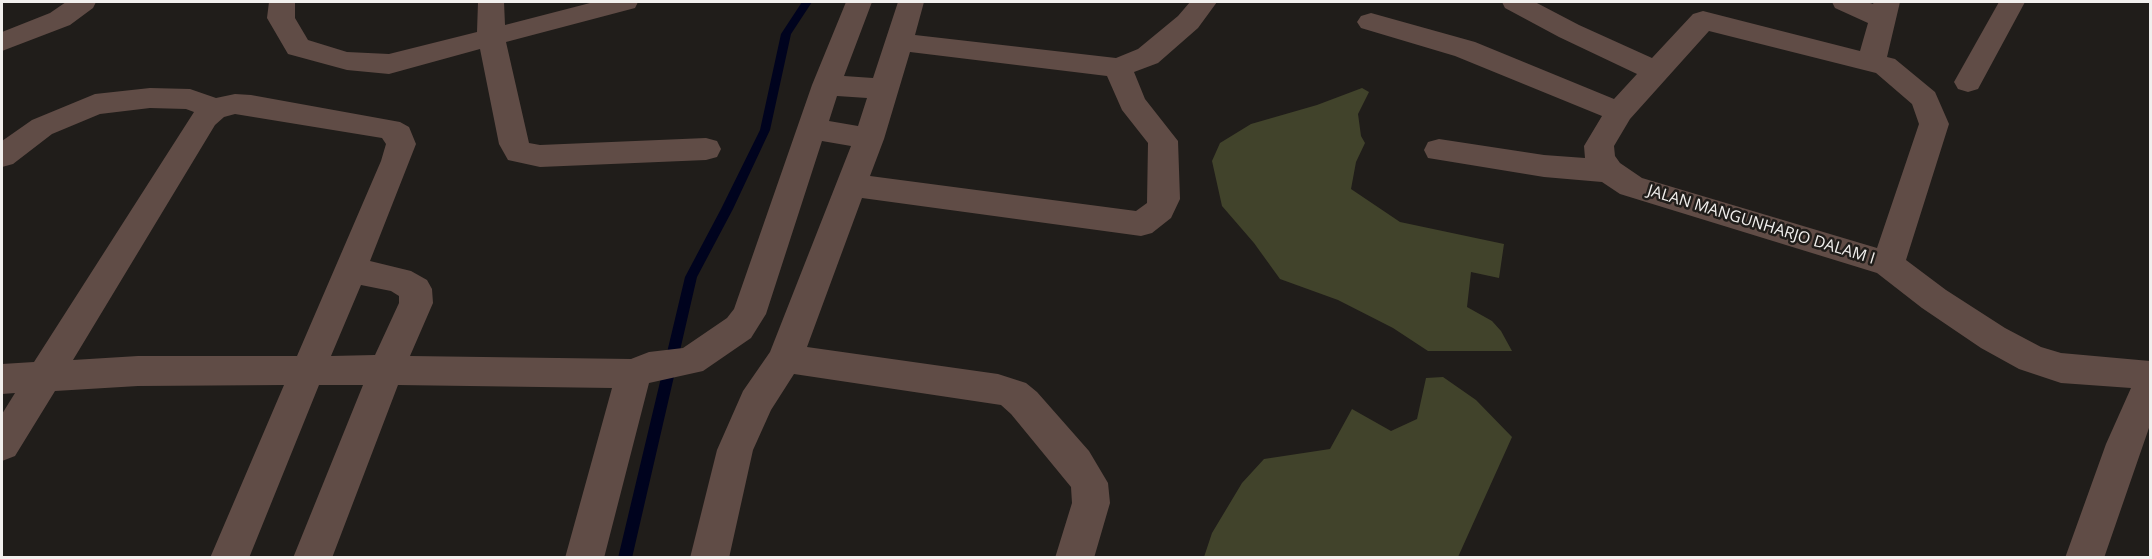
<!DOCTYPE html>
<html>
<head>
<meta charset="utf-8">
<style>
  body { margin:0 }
  #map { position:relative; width:2152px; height:559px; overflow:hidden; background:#201d1a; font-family:"Open Sans",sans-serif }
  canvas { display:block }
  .frame { position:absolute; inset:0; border:3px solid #f1efed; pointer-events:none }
</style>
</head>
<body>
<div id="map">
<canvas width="2152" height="559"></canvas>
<div class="frame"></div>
</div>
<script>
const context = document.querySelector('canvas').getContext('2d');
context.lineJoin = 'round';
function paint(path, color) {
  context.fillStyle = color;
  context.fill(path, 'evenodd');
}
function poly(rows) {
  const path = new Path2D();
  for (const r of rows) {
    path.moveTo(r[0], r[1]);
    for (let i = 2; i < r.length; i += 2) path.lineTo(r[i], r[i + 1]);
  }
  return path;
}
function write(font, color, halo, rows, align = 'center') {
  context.font = font + ' "Open Sans",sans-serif';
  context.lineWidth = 5;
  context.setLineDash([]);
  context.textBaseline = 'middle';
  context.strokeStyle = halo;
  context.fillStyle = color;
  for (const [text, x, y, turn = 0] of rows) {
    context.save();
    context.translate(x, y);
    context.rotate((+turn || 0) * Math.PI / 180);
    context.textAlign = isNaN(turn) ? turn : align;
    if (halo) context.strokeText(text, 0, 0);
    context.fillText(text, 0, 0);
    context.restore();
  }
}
const green = poly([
  [1362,88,1369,92,1358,114,1361,136,1365,143,1356,162,1351,189,1400,222,1504,244,1499,278,1471,272,1467,307,1492,321,1501,331,1512,351,1428,351,1393,328,1338,300,1280,279,1254,243,1222,206,1212,161,1220,143,1251,124,1317,105],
  [1443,377,1476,400,1512,437,1458,557,1204,557,1212,533,1242,483,1264,459,1330,449,1352,409,1391,431,1417,419,1426,378]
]);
const stream = poly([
  [802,2,812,2,791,34,770,130,733,209,697,277,632,558,618,558,685,277,721,209,760,130,781,34,802,2]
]);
const street = poly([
  [66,2,96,2,93,8,70,25,2,51,2,32,50,13,66,2],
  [269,2,295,2,295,18,308,40,347,52,389,54,477,32,478,2,504,2,505,25,594,2,638,2,635,8,506,42,529,143,540,145,706,138,717,141,721,149,717,157,706,160,540,167,508,160,499,144,480,49,389,74,347,70,288,54,267,18,269,2],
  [846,2,872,2,844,76,873,78,898,2,924,2,915,35,1116,58,1138,49,1178,16,1190,2,1217,2,1198,28,1158,63,1134,72,1145,99,1178,141,1180,199,1171,218,1152,233,1141,236,862,198,807,347,998,374,1026,383,1037,392,1089,451,1108,483,1110,503,1094,558,1055,558,1072,503,1071,487,1011,414,1001,405,794,374,771,410,753,450,729,558,690,558,717,450,743,391,770,352,851,146,822,141,766,314,751,338,703,371,649,383,604,558,565,558,612,388,398,385,332,558,293,558,363,385,319,385,249,558,210,558,284,385,138,386,55,391,15,456,2,461,2,414,15,393,2,394,2,364,34,362,194,112,186,109,150,108,100,114,52,134,13,164,2,167,2,141,32,120,95,94,150,88,190,89,216,98,235,94,251,95,400,122,409,127,416,144,370,261,411,271,427,280,432,289,433,303,410,356,631,359,649,352,683,348,727,318,734,309,812,85,846,2],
  [910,52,1107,76,1122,110,1148,143,1147,203,1136,211,870,176,884,139,910,52],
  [837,96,867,98,858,126,829,121,837,96],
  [235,114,382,138,386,144,381,161,297,356,138,356,73,360,215,125,224,117,235,114],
  [361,285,391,291,399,296,399,303,375,355,331,356,361,285],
  [1502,2,1535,2,1579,25,1652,58,1693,14,1703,11,1860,51,1868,23,1835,8,1832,2,1867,2,1873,4,1874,2,1900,2,1887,57,1895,59,1935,92,1949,124,1906,260,1946,290,2005,328,2041,347,2061,353,2150,361,2150,425,2104,558,2065,558,2106,444,2131,388,2061,383,2019,369,1981,348,1922,308,1877,273,1620,194,1602,182,1544,177,1428,158,1424,150,1428,142,1439,139,1544,155,1585,158,1584,146,1602,116,1455,56,1361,28,1357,22,1361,16,1371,13,1475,42,1614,99,1637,74,1559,37,1505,8,1502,2],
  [1709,31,1876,73,1912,104,1919,124,1877,248,1642,178,1620,163,1615,156,1614,146,1630,119,1709,31],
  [1999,2,2025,2,1978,89,1968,92,1958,89,1954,82,1999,2]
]);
const streetNames = [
  ["JALAN MANGUNHARJO DALAM I",1761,225,17]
];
paint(green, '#41432b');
paint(stream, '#00031e');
paint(street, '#604c46');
write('16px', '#f1efed', '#201d1a', streetNames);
</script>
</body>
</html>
